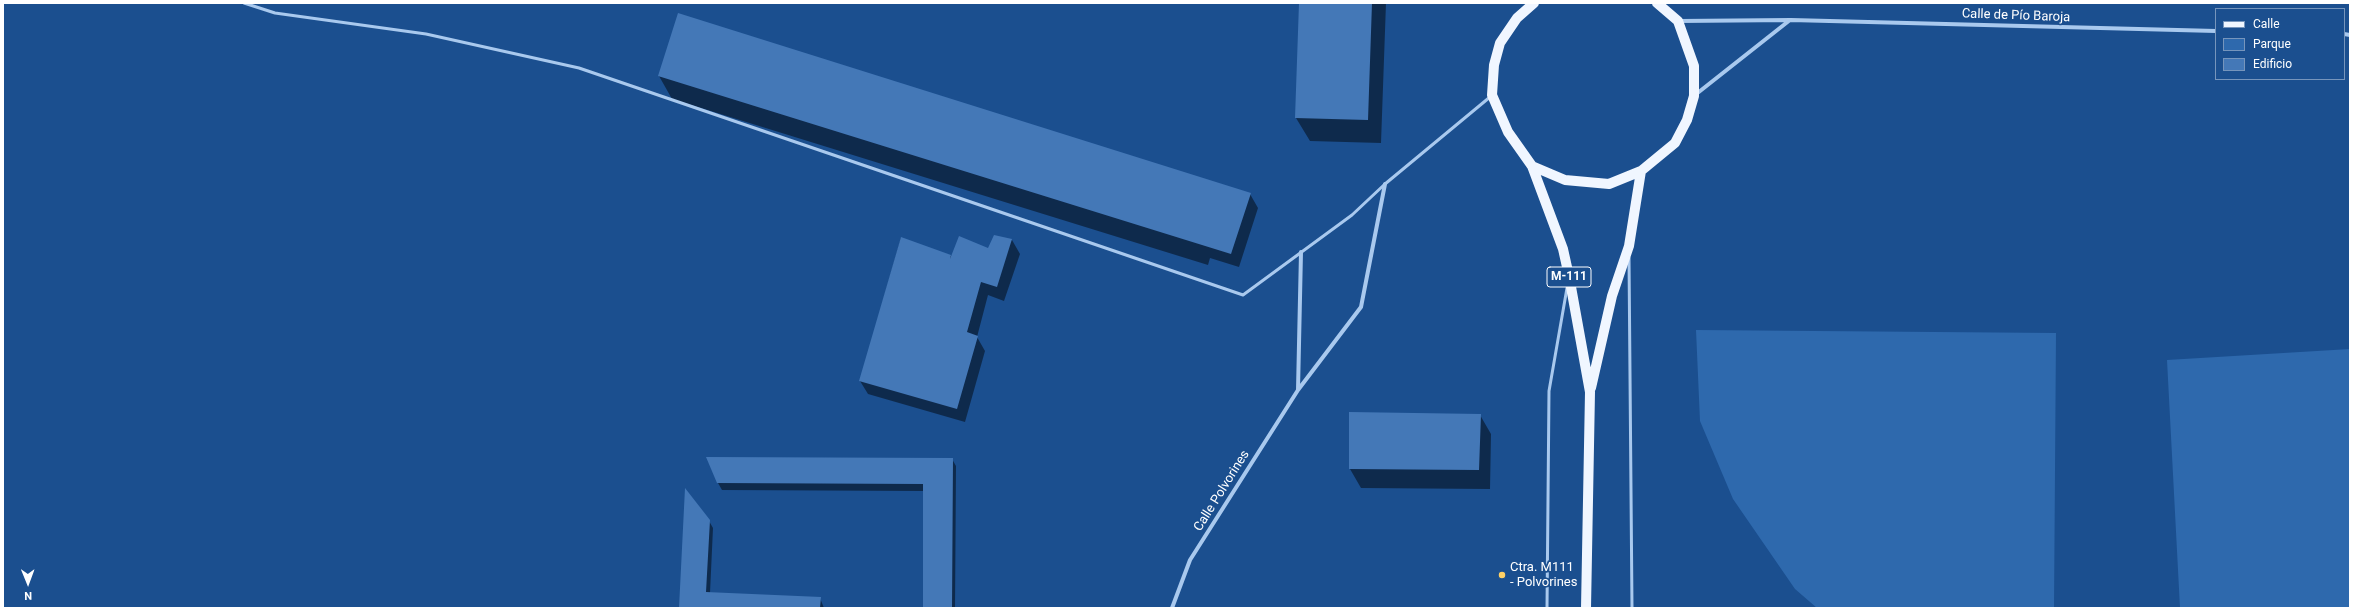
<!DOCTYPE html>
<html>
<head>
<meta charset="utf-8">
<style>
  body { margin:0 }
  #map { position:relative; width:2353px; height:611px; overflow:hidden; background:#1b4f8f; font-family:Roboto,sans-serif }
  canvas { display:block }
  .frame { position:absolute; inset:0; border:4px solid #fff; pointer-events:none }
  .legend { position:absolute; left:2215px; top:8px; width:130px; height:72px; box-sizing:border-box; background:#1b4f8f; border:1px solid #7695bc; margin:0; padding:5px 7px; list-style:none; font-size:12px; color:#fff }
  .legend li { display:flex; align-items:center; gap:8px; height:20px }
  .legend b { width:20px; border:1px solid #7695bc }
  .north { position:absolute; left:8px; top:563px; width:40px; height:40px; -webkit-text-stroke:3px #1b4f8f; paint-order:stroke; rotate:179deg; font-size:11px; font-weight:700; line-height:16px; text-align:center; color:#fff }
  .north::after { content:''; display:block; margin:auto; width:14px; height:18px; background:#fff; clip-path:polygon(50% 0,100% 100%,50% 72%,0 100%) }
</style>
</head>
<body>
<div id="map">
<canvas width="2353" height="611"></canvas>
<div class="frame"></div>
<ul class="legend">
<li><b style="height:5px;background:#f0f6ff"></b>Calle</li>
<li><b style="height:11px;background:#2e69ad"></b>Parque</li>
<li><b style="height:11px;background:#4478b7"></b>Edificio</li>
</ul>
<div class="north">N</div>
</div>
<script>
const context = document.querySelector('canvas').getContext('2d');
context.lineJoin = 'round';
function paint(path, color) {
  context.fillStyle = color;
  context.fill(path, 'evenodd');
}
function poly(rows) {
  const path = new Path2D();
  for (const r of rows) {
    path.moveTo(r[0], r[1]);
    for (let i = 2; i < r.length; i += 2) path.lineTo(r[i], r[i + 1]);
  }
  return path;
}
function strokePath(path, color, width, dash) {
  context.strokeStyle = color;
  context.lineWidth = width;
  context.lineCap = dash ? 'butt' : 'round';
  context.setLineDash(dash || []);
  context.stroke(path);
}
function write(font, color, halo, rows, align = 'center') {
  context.font = font + ' Roboto,sans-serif';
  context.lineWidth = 3.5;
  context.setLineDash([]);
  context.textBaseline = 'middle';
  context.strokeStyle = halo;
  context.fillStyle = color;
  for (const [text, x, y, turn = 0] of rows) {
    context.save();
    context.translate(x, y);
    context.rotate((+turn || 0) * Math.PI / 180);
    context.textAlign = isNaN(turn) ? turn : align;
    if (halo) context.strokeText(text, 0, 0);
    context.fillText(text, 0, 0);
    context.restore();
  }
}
const green = poly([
  [1696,330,2056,333,2054,608,1817,608,1795,589,1733,499,1700,421],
  [2350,349,2350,608,2180,608,2167,360]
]);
const shadow = poly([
  [1300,3,1386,3,1381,143,1310,141,1296,118],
  [659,76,1250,194,1258,208,1239,267,1210,258,1208,265,672,99],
  [901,238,952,256,988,250,1012,240,1020,254,1004,301,988,295,977,337,985,351,965,422,868,394,860,381],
  [1350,413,1480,415,1491,434,1490,489,1361,488,1350,469],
  [952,459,956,466,955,608,924,608,924,491,722,490,718,483],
  [709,521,713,528,710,593,820,598,824,608,680,608]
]);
const building = poly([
  [1299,3,1372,3,1368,120,1295,118],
  [678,13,1251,193,1231,254,658,76],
  [994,235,1012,239,997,287,981,282,967,332,978,336,957,409,859,381,901,237,951,255,950,259,959,236,988,248],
  [1349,412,1481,414,1479,470,1349,469],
  [706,457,953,458,952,608,923,608,923,484,717,483],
  [685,488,710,520,706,592,821,597,820,608,679,608]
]);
const lane = poly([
  [244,3,275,13,426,34,579,68,1243,295,1352,215,1385,184,1490,97],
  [1629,258,1632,608],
  [1547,608,1549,391,1567,288]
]);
const street = poly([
  [1679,21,1791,20,2216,31],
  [2344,34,2350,35],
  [1695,95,1790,20],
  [1298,390,1301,252],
  [1172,608,1190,560,1298,390,1361,307,1385,184]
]);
const primary = poly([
  [1534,3,1517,18,1500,43,1494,65,1492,95,1508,132,1532,166,1563,249,1569,276,1590,392,1586,608],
  [1532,166,1565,180,1609,184,1641,171,1675,143,1687,120,1694,96,1694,66,1678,21,1657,3],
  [1591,388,1612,296,1629,246,1641,171]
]);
const markers = [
  [1502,575,4,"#ffd166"]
];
const shields = [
  [1569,277,44]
];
const shieldNames = [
  ["M-111",1569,277]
];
const streetNames = [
  ["Calle de Pío Baroja",2016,16,2],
  ["Calle Polvorines",1222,491,-58]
];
const poiNames = [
  ["Ctra. M111",1510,568],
  ["- Polvorines",1510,583]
];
paint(green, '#2e69ad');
paint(shadow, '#0007');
paint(building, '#4478b7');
strokePath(lane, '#a9c9ee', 3);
strokePath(street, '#a9c9ee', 4);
strokePath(primary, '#f0f6ff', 10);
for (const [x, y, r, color] of markers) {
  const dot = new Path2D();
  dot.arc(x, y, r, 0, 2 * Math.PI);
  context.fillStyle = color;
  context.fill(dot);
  strokePath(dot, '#1b4f8f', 1.5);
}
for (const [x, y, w] of shields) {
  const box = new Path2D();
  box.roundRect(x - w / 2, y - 10, w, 20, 3);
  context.fillStyle = '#1b4f8f';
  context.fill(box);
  strokePath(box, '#fff', 1);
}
write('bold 12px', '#fff', null, shieldNames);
write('13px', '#fff', '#1b4f8f', streetNames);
write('13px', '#fff', '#1b4f8f', poiNames, 'left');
</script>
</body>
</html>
